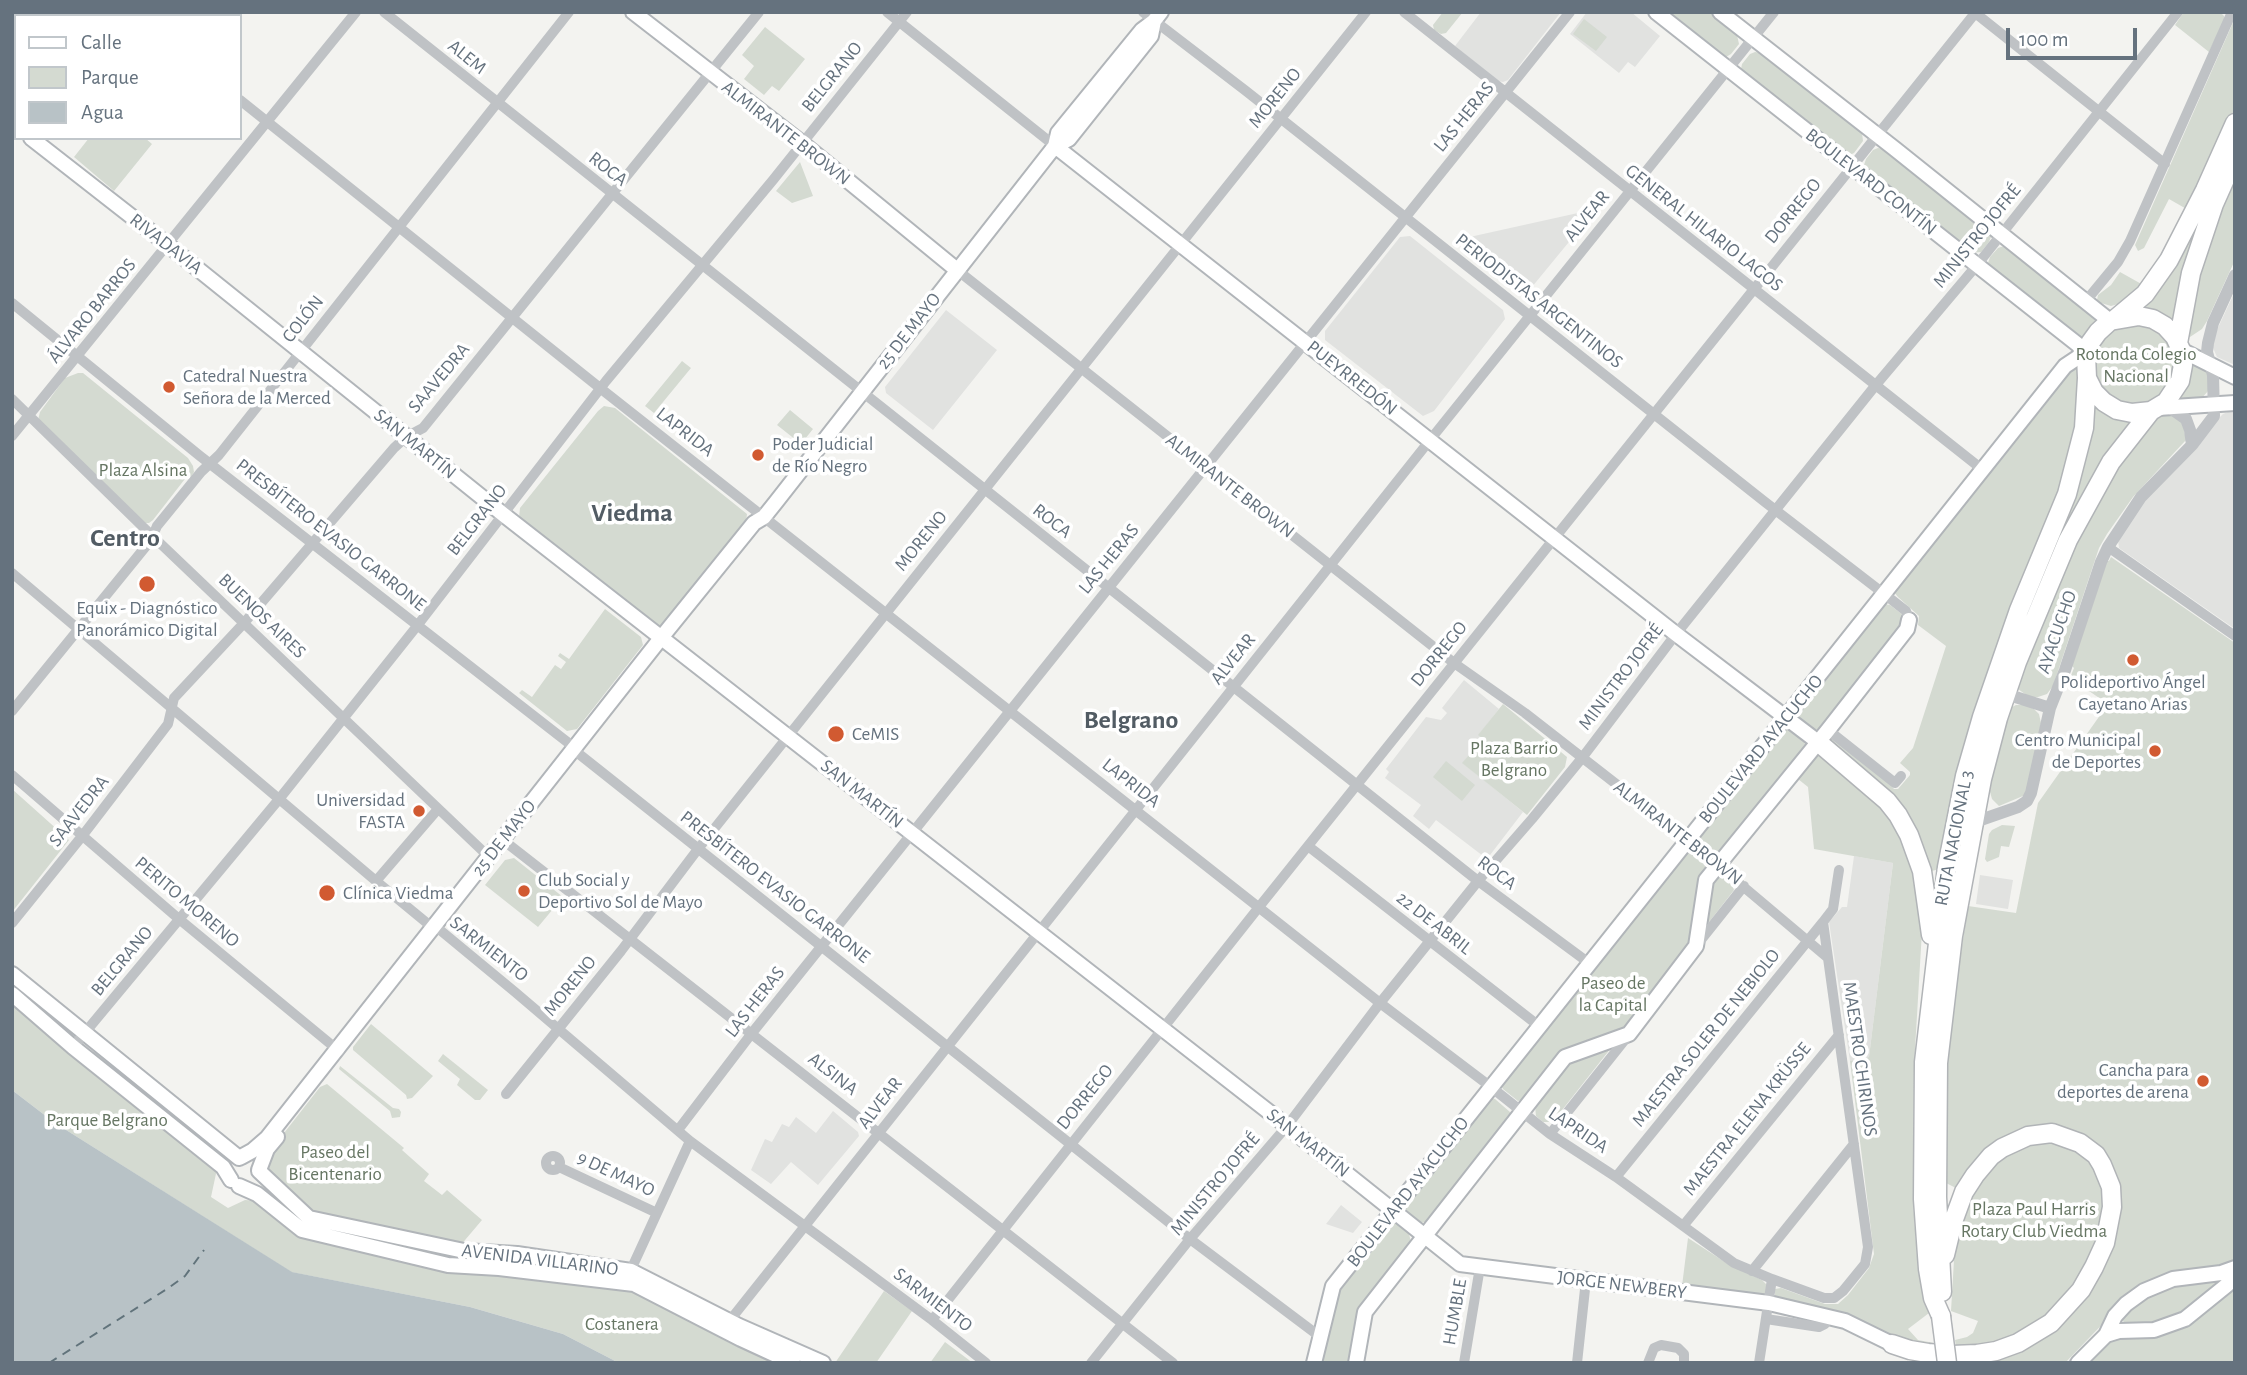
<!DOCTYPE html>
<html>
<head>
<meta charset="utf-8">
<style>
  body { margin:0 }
  #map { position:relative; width:2247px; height:1375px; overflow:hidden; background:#f3f3f0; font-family:"Alegreya Sans",sans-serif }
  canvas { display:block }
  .frame { position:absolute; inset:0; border:14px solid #65727e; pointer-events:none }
  .legend { position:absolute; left:14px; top:14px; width:228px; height:126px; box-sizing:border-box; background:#fff; border:2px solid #c1c7cb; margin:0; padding:9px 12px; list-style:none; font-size:21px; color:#65727e }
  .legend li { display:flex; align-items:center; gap:14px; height:35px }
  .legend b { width:35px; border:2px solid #c1c7cb }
  .scale { position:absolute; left:2006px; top:28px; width:131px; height:32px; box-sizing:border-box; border:4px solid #65727e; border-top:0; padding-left:9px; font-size:21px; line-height:24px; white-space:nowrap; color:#65727e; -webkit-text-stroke:5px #fff; paint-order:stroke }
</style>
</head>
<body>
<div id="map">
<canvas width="2247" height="1375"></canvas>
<div class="frame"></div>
<ul class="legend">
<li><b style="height:9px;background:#fff"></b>Calle</li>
<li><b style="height:19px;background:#d4dad1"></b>Parque</li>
<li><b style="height:19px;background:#b8c2c6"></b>Agua</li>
</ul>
<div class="scale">100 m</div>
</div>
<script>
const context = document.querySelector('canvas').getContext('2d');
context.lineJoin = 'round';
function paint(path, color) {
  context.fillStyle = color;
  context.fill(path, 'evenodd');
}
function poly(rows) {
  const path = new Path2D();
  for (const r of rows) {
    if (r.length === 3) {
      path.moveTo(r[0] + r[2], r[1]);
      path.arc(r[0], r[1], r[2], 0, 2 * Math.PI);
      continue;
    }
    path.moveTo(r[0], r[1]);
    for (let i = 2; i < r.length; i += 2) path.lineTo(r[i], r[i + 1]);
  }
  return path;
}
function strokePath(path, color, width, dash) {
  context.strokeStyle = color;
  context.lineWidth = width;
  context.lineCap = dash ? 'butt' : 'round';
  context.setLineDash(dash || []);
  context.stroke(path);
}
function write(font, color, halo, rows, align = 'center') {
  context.font = font + ' "Alegreya Sans",sans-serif';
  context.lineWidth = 7;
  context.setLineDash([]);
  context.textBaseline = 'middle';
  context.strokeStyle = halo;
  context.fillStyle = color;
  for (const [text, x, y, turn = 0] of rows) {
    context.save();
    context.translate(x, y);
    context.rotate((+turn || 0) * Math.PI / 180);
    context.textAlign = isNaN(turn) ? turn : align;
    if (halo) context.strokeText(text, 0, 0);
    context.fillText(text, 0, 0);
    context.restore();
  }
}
const built = poly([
  [1481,12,1561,12,1508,80,1503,82,1498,81,1455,46],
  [1587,12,1631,12,1660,36,1635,67,1628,62,1619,73,1570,34],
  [1596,209,1527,293,1456,240],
  [1410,236,1503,310,1505,319,1434,411,1423,416,1325,340,1325,331,1400,237],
  [2235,291,2235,365,2217,357,2211,343],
  [946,310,997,350,933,430,886,393,885,387],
  [2235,409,2235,629,2119,548,2118,540,2144,499,2215,422,2223,414],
  [1464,680,1499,709,1479,735,1483,738,1463,763,1523,812,1487,859,1436,820,1429,829,1413,816,1421,805,1385,778,1389,772,1386,769,1426,717,1441,720,1447,713,1442,708],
  [1854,856,1893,863,1869,1057,1850,1061,1829,922,1842,907,1847,907],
  [1980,875,2013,880,2008,909,1976,904],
  [833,1111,858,1132,859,1136,818,1185,791,1162,771,1184,751,1170,765,1139,772,1142,782,1124,789,1127,796,1117,816,1133],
  [1341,1205,1362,1222,1353,1233,1326,1224]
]);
const green = poly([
  [1443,12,1463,12,1446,33,1441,34,1434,30,1433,25],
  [1665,12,1710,12,1737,35,1739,44,1731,54,1726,57,1721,57],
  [2184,12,2220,12,2224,16,2224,21,2209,52,2175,25],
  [2235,18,2235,108,2190,211,2169,199,2144,248,2138,251,2135,245],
  [1584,19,1607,37,1596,51,1573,34],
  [765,27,805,59,779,91,772,86,764,95,744,79,754,66,742,55],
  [1755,52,1761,53,1862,133,1863,141,1854,153,1850,155,1844,153,1744,74,1741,69,1742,64,1750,54],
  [89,138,145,138,152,144,114,191,74,157],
  [1878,148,1884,149,1988,232,1991,237,1989,242,1981,252,1971,253,1867,170,1864,165,1866,159,1873,150],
  [800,162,813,196,792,203,776,191],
  [2235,169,2235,260,2207,321,2202,329,2190,337,2188,335,2190,303],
  [2204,203,2176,324,2141,308],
  [2004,246,2009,248,2100,320,2083,339,1991,269,1988,263,1990,257,1998,248],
  [2120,272,2145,286,2122,303,2111,306,2101,303,2097,300,2098,295,2111,285],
  [2146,323,2169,338,2179,364,2170,390,2147,406,2118,404,2098,385,2093,371,2093,357,2098,344,2107,333,2119,325],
  [682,361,691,368,654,413,645,406],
  [2195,365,2204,367,2208,373,2209,390,2200,400,2179,403,2190,379,2192,366],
  [2075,366,2078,366,2080,428,1939,866,1936,870,1931,871,1924,857,1831,740,1834,740,1888,782,1894,789,1898,789,1910,775,1910,772,1900,763,1913,748,1946,646,1918,625,1919,616,1898,597,1894,592,1896,587,2066,370],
  [78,373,83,373,188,458,193,466,194,472,191,477,188,475,153,520,149,523,145,523,38,420,40,412,65,378],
  [2095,403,2111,415,2135,422,2123,434,2106,459,2062,537,2029,611,1990,719,1968,805,1946,937,1932,1062,1931,1198,1934,1273,1928,1198,1930,1062,1944,936,1965,805,1988,718,2071,493,2087,439,2093,404],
  [604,406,615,408,747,514,746,522,661,628,658,628,520,521,519,517,520,508,598,411],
  [790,410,813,429,801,444,777,425],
  [2166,413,2182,419,2186,440,2133,497,2107,534,2099,548,2053,686,2047,694,2038,697,2029,697,2018,689,2015,682,2041,615,2115,463,2160,414],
  [2111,557,2235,643,2235,1258,2225,1267,2192,1273,2117,1309,2065,1363,1963,1363,1997,1357,2091,1284,2111,1170,2035,1129,1958,1189,1946,1183,1947,1067,1954,999,1968,906,2016,913,2038,803,2108,704,2070,678,2074,668,2072,666,2107,561,2109,561],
  [1884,604,1890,605,1903,615,1904,621,1820,729,1813,730,1800,719,1798,711],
  [605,609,641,637,643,645,577,729,567,731,519,693,522,690,532,697,555,665,561,669,566,662,558,656,560,653,569,659],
  [1503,704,1567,757,1565,767,1527,815,1462,763,1483,739,1478,735],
  [2016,705,2026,705,2034,709,2039,714,2041,723,2027,792,2023,796,1999,806,1992,799,1988,785,2010,708],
  [1783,730,1789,730,1804,741,1806,747,1722,851,1714,852,1702,843,1698,837],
  [1819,755,1823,756,1884,806,1893,821,1913,861,1922,931,1914,1066,1913,1201,1918,1271,1929,1313,1908,1329,1918,1340,1934,1343,1935,1347,1924,1347,1775,1298,1775,1289,1781,1288,1825,1304,1838,1304,1848,1295,1869,1268,1874,1254,1850,1061,1869,1057,1893,863,1814,849,1808,787,1798,779,1815,757],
  [1446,761,1475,785,1462,801,1433,777],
  [12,789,69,840,12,912],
  [2002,825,2015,826,2009,847,2001,846,1999,857,1987,862,1985,859,1989,834,1992,830],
  [1689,849,1695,851,1705,860,1708,867,1690,947,1629,1025,1564,1051,1524,1099,1518,1101,1503,1089,1501,1085],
  [514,858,563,897,538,927,485,885,505,860],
  [1719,874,1732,885,1734,890,1706,926,1711,884],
  [12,1003,217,1169,211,1197,228,1208,245,1200,258,1201,297,1232,446,1269,632,1289,781,1363,619,1363,563,1334,470,1307,291,1272,55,1123,12,1090],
  [371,1024,433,1076,412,1098,407,1099,406,1095,353,1050,353,1047],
  [1611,1048,1555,1119,1549,1122,1543,1122,1536,1116,1535,1106,1567,1064],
  [95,1051,225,1155,226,1159,223,1159,94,1056,93,1052],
  [443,1054,488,1090,480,1100,475,1100,457,1085,460,1079,438,1061],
  [340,1066,393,1108,399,1109,401,1112,400,1117,392,1118,390,1111,339,1069],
  [327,1084,404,1148,402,1150,429,1174,424,1181,442,1195,447,1190,482,1220,460,1246,309,1215,265,1168,270,1151,320,1087],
  [1490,1098,1495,1099,1510,1112,1511,1116,1427,1222,1419,1223,1407,1212,1404,1206],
  [2051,1138,2086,1154,2103,1179,2105,1225,2074,1289,2050,1315,2026,1331,1996,1343,1956,1347,1955,1340,1967,1337,1973,1333,1978,1321,1951,1311,1955,1243,1969,1194,2003,1153],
  [1390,1224,1398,1224,1409,1234,1411,1242,1362,1307,1350,1363,1320,1363,1337,1292],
  [1688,1238,1731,1266,1762,1280,1768,1286,1765,1295,1682,1286],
  [2223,1279,2194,1308,2166,1323,2127,1325,2122,1320,2122,1315,2126,1310,2166,1286],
  [2235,1283,2235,1363,2090,1363,2113,1340,2121,1336,2153,1334],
  [884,1291,912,1311,876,1363,835,1363],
  [945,1342,973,1363,930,1363]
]);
const water = poly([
  [12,1090,55,1123,292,1272,470,1307,563,1334,619,1363,12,1363]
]);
const ferry = poly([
  [49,1363,167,1289,185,1276,204,1250]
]);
const minor = poly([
  [129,12,134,16],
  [384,12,1478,881,1589,963],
  [887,12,1055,146],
  [1143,12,1246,91,1765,502,1892,600,1906,611,1909,620],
  [1404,12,1983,470],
  [1974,12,2165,164],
  [100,16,103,12],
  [240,100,600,388,1380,1003,1491,1087,1550,1134,1616,1177,1734,1263,1772,1279,1824,1298,1834,1298,1843,1291,1865,1264,1868,1247,1823,922,1833,909,1839,870],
  [957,270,1454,663,1525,713,1688,840,1828,958],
  [2085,302,2118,262,2130,241,2232,12],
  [12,303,200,456,575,748,579,754,1190,1239,1319,1336],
  [12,399,142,526,489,857],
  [12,436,356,12],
  [2108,547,2235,636],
  [12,573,376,881,433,928,440,930,515,992,690,1141,932,1320,986,1363],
  [12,711,151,540,157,526,201,472,219,455,569,12],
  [1828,730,1895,783,1901,776],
  [12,775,179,919,339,1051],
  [503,840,1173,1363],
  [1308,846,1539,1026],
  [376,881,438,809],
  [12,923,83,835,168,724,174,698,244,623,394,448,406,437,423,428,759,12],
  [1697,945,1744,886],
  [73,1047,280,798,417,626,606,381,773,180,907,12],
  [506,1094,621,951,698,849,1366,12],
  [678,1130,752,1033,1570,12],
  [1550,1134,1628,1036],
  [553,1163,7],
  [559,1167,657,1213],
  [1616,1177,1823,922],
  [1683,1226,1839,1035],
  [1752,1271,1854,1144],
  [629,1274,690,1141],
  [1766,1319,1819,1327,1825,1324,1828,1316],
  [932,1320,1259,907,1976,12],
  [727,1324,1430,440,1774,12],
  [1091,1363,1190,1239,1287,1126,1380,1003,1478,881,1532,819,1582,758,1676,634,1875,386,1977,265,2178,12],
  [1464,1363,1480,1267],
  [1577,1363,1586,1280],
  [1648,1363,1654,1348,1661,1345,1678,1348,1684,1354,1684,1363],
  [1759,1363,1772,1279]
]);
const tertiary = poly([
  [2169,407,2186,419,2190,430,2192,445],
  [2006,694,2050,708],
  [1972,823,2018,807,2027,801,2031,793,2050,708,2065,670,2101,562,2108,547,2141,497,2192,445,2214,416,2213,375,2207,352,2208,343,2213,323,2235,275]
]);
const secondary = poly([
  [633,12,802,143,957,270],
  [1656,12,2086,351],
  [1720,12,1895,149,2110,321],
  [12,124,16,126],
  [31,138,168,245,504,515,1287,1126,1460,1264,1769,1303,1845,1321,1892,1344],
  [1055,146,1676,634,1818,742],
  [1055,146,1058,133,1142,30,1154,21,1161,12],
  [2181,350,2235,377],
  [2158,408,2235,403],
  [12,974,239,1158],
  [12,994,73,1047,223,1167,231,1180],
  [241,1157,252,1151,267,1138,661,638,754,523,764,517,776,502,1055,146,1069,139,1151,36,1154,21],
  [259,1170,267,1149,277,1137],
  [259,1171,309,1218,464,1251,517,1254,631,1271,739,1326,823,1363],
  [239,1186,257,1194,302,1230,448,1265,499,1268,634,1284,741,1339,793,1363],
  [2106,1335,2119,1331,2154,1330,2185,1319,2227,1285,2235,1273],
  [1314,1363,1333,1286,2065,366,2086,352],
  [1356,1363,1365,1312,1565,1057,1629,1034,1696,946,1706,880,1828,730,1907,629,1909,620],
  [2078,1363,2106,1335,2115,1316,2126,1304,2144,1291,2173,1279,2221,1273,2235,1268]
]);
const trunk = poly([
  [2114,320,2145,294,2169,260,2205,190,2235,123],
  [2178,343,2191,273,2214,204,2235,157],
  [1818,742,1887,801,1898,815,1909,835,1922,871,1931,935],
  [1942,1292,1937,1197,1938,1063,1953,936,1982,779,1998,718,2017,662,2068,540,2111,462,2151,411],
  [1941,1316,1933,1298,1928,1269,1923,1199,1924,1062,1947,867,1965,776,1982,717,2019,610,2067,494,2084,428,2087,378,2086,355,2090,343,2098,332,2110,321,2139,316,2153,319,2165,326,2175,337,2181,350,2183,365,2180,381,2166,402,2151,411,2132,413,2117,410,2104,402,2094,392,2087,378],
  [1892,1344,1910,1350,1928,1353,1952,1355,1977,1354,1996,1351,2018,1343,2051,1323,2081,1290,2094,1267,2105,1243,2112,1207,2111,1187,2102,1165,2096,1155,2080,1143,2052,1133,2028,1136,2002,1148,1991,1156,1975,1175,1964,1192,1953,1222,1945,1255]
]);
const trunkBridge = poly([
  [1941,1316,1947,1363]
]);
const markers = [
  [169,387,7,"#d15a31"],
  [758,455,7,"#d15a31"],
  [147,584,9,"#d15a31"],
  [2133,660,7,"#d15a31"],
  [836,734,9,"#d15a31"],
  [2155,751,7,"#d15a31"],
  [419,811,7,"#d15a31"],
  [524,891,7,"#d15a31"],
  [327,893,9,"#d15a31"],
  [2203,1081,7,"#d15a31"]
];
const streetNames = [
  ["ALEM",467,57,39],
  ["BELGRANO",832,77,-51],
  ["MORENO",1275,98,-51],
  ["LAS HERAS",1464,117,-51],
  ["ALMIRANTE BROWN",786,133,38],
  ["ROCA",608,169,38],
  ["BOULEVARD CONTÍN",1871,182,38],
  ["DORREGO",1793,211,-51],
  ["ALVEAR",1587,216,-51],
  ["GENERAL HILARIO LAGOS",1704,228,38],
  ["MINISTRO JOFRÉ",1977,236,-51],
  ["RIVADAVIA",166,244,38],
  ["PERIODISTAS ARGENTINOS",1539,301,38],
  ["ÁLVARO BARROS",92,311,-51],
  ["COLÓN",303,319,-52],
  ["25 DE MAYO",909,331,-52],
  ["SAAVEDRA",439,378,-50],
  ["PUEYRREDÓN",1352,378,38],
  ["LAPRIDA",685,432,38],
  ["SAN MARTÍN",415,444,39],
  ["ALMIRANTE BROWN",1230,486,38],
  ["BELGRANO",477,520,-52],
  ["ROCA",1052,521,38],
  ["PRESBÍTERO EVASIO GARRONE",331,535,38],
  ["MORENO",921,541,-51],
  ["LAS HERAS",1109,559,-51],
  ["BUENOS AIRES",262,616,44],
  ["AYACUCHO",2057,632,-71],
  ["DORREGO",1439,654,-51],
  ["ALVEAR",1233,659,-51],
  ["MINISTRO JOFRÉ",1621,677,-53],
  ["BOULEVARD AYACUCHO",1761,749,-51],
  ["LAPRIDA",1131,783,38],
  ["SAN MARTÍN",862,794,38],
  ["SAAVEDRA",79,811,-52],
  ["ALMIRANTE BROWN",1678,833,38],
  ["25 DE MAYO",504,838,-52],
  ["RUTA NACIONAL 3",1954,838,-79],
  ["ROCA",1497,873,37],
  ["PRESBÍTERO EVASIO GARRONE",775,887,38],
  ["PERITO MORENO",187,902,40],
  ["22 DE ABRIL",1434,923,38],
  ["SARMIENTO",489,949,38],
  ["BELGRANO",122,961,-50],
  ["MORENO",570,986,-51],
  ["LAS HERAS",755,1002,-52],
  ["MAESTRA SOLER DE NEBIOLO",1706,1038,-51],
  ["MAESTRO CHIRINOS",1860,1059,82],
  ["ALSINA",833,1074,38],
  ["DORREGO",1085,1097,-51],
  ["ALVEAR",880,1103,-52],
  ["MAESTRA ELENA KRÜSSE",1747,1119,-51],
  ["LAPRIDA",1578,1130,34],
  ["SAN MARTÍN",1308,1143,38],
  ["9 DE MAYO",616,1174,25],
  ["MINISTRO JOFRÉ",1215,1184,-50],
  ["BOULEVARD AYACUCHO",1408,1192,-52],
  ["AVENIDA VILLARINO",540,1260,7],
  ["JORGE NEWBERY",1622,1285,7],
  ["SARMIENTO",933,1300,37],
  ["HUMBLE",1455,1312,-80]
];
const parkNames = [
  ["Rotonda Colegio",2136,354],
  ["Nacional",2136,376],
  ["Plaza Alsina",143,470],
  ["Plaza Barrio",1514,748],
  ["Belgrano",1514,770],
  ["Paseo de",1613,983],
  ["la Capital",1613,1005],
  ["Parque Belgrano",107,1120],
  ["Paseo del",335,1152],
  ["Bicentenario",335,1174],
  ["Plaza Paul Harris",2034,1209],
  ["Rotary Club Viedma",2034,1231],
  ["Costanera",622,1324]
];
const poiNames = [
  ["Catedral Nuestra",183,376],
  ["Señora de la Merced",183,398],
  ["Poder Judicial",772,444],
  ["de Río Negro",772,466],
  ["Equix - Diagnóstico",147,608,"center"],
  ["Panorámico Digital",147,630,"center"],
  ["Polideportivo Ángel",2133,682,"center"],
  ["Cayetano Arias",2133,704,"center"],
  ["CeMIS",852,734],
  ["Centro Municipal",2141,740,"right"],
  ["de Deportes",2141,762,"right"],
  ["Universidad",405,800,"right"],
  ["FASTA",405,822,"right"],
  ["Club Social y",538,880],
  ["Deportivo Sol de Mayo",538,902],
  ["Clínica Viedma",343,893],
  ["Cancha para",2189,1070,"right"],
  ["deportes de arena",2189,1092,"right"]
];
const districtNames = [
  ["Viedma",632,513],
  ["Centro",125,538],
  ["Belgrano",1131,720]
];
paint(built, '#e1e2e0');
paint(green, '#d4dad1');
paint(water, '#b8c2c6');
strokePath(ferry, '#61737b', 2, [9, 7]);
strokePath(secondary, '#b1b5b9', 18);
strokePath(trunk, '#b1b4b7', 21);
strokePath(minor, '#bfc2c5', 10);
strokePath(tertiary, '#bfc2c5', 12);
strokePath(secondary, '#fff', 14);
strokePath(trunk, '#fff', 18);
strokePath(trunkBridge, '#b1b4b7', 21, []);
strokePath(trunkBridge, '#fff', 18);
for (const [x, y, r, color] of markers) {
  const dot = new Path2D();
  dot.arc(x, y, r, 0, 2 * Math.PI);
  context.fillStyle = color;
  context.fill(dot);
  strokePath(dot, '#fff', 2.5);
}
write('19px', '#65727e', '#fff', streetNames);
write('19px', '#667663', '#fff', parkNames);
write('19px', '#65727e', '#fff', poiNames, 'left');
write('bold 26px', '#525c64', '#fff', districtNames);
</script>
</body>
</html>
